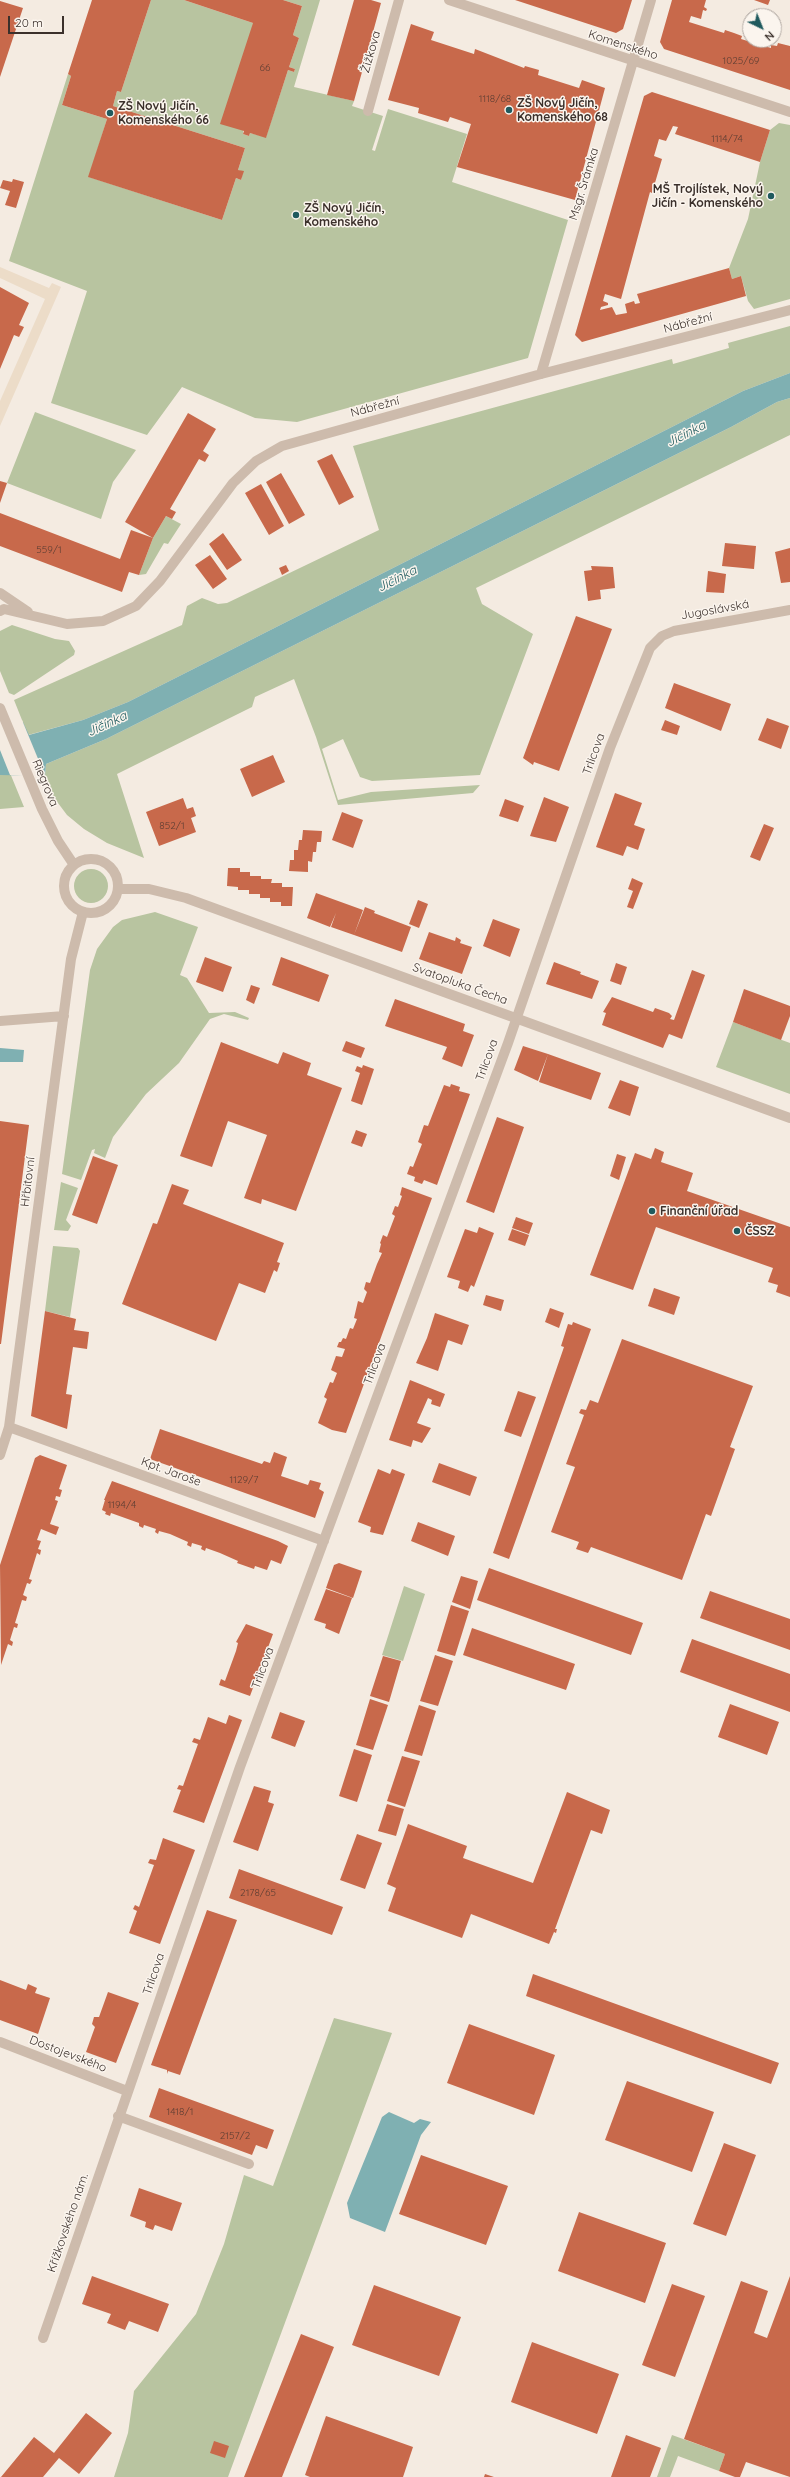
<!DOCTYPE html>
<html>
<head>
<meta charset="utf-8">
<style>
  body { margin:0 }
  #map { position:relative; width:790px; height:2477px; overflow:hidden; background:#f4ebe1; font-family:Quicksand,sans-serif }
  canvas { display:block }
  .north { position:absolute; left:742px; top:8px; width:40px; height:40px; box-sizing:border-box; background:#fbf5ee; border:1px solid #aea6a0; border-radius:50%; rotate:137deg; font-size:11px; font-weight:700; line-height:16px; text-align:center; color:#3b302b }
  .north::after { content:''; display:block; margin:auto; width:14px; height:18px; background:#1f5a5e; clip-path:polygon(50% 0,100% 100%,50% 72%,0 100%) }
  .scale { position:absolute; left:8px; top:16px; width:56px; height:18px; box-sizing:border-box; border:2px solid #3b302b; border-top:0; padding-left:5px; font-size:12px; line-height:14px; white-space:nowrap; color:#3b302b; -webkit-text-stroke:3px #fbf5ee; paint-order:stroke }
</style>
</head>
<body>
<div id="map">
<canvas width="790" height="2477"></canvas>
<div class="north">N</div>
<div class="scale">20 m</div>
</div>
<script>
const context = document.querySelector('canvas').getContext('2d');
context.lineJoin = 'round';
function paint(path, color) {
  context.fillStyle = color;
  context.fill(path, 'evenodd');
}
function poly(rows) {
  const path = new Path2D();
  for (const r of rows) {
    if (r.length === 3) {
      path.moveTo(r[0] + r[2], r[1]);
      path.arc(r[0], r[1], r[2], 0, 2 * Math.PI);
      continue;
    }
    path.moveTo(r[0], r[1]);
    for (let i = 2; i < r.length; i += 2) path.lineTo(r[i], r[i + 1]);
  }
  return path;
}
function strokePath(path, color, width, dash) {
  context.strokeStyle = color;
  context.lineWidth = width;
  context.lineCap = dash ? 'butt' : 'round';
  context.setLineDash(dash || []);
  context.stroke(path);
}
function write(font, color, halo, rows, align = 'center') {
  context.font = font + ' Quicksand,sans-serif';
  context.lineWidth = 3;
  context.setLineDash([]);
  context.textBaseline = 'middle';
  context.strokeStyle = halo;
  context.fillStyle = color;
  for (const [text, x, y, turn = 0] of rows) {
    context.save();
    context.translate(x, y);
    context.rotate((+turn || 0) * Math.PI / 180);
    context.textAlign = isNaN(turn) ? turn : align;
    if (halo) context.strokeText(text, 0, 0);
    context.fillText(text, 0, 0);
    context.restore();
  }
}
const green = poly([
  [151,0,184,0,253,23,243,134,249,136,250,133,266,137,288,70,294,72,295,69,289,67,299,38,293,35,302,6,283,0,320,0,294,87,354,101,352,106,383,116,372,150,375,151,388,109,467,134,452,182,568,220,528,358,297,422,255,418,182,387,147,435,51,403,87,291,9,261,68,74,71,76,62,105,107,119,89,177,222,220,236,178,241,180,243,172,238,170,245,148,113,106,117,91,121,92],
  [779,123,790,125,790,299,754,309,748,301,741,276,732,279,729,268,748,219,760,162,770,130],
  [790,326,790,373,743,391,128,702,83,720,28,735,14,700,182,625,187,606,202,598,218,604,227,603,379,530,353,446,672,359,673,364,729,348,728,343],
  [790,398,790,435,476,588,482,604,533,634,480,775,372,781,360,777,343,739,322,749,338,800,371,792,480,785,473,793,338,805,316,737,294,679,255,697,252,707,117,774,144,858,107,843,84,829,67,815,55,799,45,776,46,764,106,739,731,427,777,402],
  [35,412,136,450,113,482,101,519,7,483],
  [166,516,181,524,168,544,164,543,146,574,139,575,153,538],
  [12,625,55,639,69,641,75,651,74,655,14,695,9,693,0,671,0,631],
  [10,773,24,807,0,809,0,775],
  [91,886,17],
  [155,912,198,927,180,975,187,978,209,1013,235,1012,249,1018,248,1020,224,1014,210,1019,179,1063,146,1094,113,1137,105,1158,94,1153,95,1149,92,1150,81,1180,62,1174,90,970,97,949,113,927,122,920],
  [733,1022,790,1043,790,1094,716,1067],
  [61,1182,78,1188,66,1220,71,1226,68,1231,54,1230],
  [53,1246,78,1248,80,1251,70,1317,45,1311],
  [404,1586,425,1594,403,1661,382,1655],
  [334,2018,392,2033,228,2477,114,2477,128,2433,134,2391,196,2314,224,2244,244,2175,273,2186],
  [672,2435,725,2454,719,2471,678,2456,670,2477,657,2477]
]);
const plaza = poly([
  [0,267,49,288,52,283,61,287,0,426,0,401,45,299,0,278]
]);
const water = poly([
  [790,373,790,398,777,402,731,427,106,739,46,764,45,776,0,775,0,743,23,722,29,735,83,720,128,702,743,391],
  [0,1048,24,1050,23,1062,0,1062],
  [389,2112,414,2123,420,2119,431,2122,421,2135,385,2232,350,2218,347,2203,382,2117]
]);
const pier = poly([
  [22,720,46,778,10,775,0,750,0,740]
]);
const building = poly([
  [92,0,151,0,121,92,117,91,113,106,245,148,238,170,244,171,241,180,236,178,222,220,88,177,107,119,62,105,71,76,68,74],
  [184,0,283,0,302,6,293,35,299,38,289,67,295,69,294,72,288,70,266,138,250,133,249,136,243,134,244,131,220,124,253,23],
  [354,0,371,0,381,3,354,101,327,95],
  [515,0,632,0,623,29,616,33],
  [672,0,706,0,704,7,707,9,706,11,703,10,701,19,691,16,689,22,724,33,725,30,734,33,742,36,741,39,771,48,771,45,777,46,778,43,790,46,790,90,664,49,660,42],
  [754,0,770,0,768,5],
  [0,1,23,8,0,77],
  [411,24,434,32,431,40,474,54,475,49,524,68,525,66,539,70,538,75,579,88,582,80,605,88,575,200,457,167,471,124,450,117,448,122,418,113,419,108,388,100],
  [652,92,770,130,760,162,675,134,678,127,673,126,666,141,659,139,654,156,662,159,652,193,650,192,621,299,605,294,603,301,608,303,608,305,601,307,600,310,612,307,616,315,627,313,625,304,634,301,635,304,640,303,637,294,729,268,732,279,741,276,746,296,582,342,575,335,644,96],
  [13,179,24,182,16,208,5,205,10,191,0,188,3,180,12,182],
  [0,287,29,303,19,325,24,327,19,337,14,335,0,369],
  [188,413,216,429,203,451,209,455,205,462,199,459,170,509,176,512,172,519,166,516,153,538,139,575,129,572,122,592,0,546,0,513,120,559,131,530,153,538,125,522],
  [332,454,354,497,339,505,317,461],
  [281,473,305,515,289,524,266,482],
  [0,481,7,483,0,503],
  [261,484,284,526,269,535,245,493],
  [223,533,242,560,227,570,209,544],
  [725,543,756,546,754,569,722,566],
  [790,548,790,582,781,583,775,552],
  [210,555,227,579,213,589,195,565],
  [286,565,289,571,282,575,279,568],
  [591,566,613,567,615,588,600,590,601,599,588,601,584,571,592,570],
  [708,571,726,574,724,593,706,592],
  [576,616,612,629,559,771,534,762,533,765,523,758],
  [674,683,731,704,721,731,665,708],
  [767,718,789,726,781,749,758,740],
  [665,720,680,726,677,735,661,730],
  [273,755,285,782,252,797,240,769],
  [615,793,642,803,634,825,645,829,638,850,627,846,623,856,596,847],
  [544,797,569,807,556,842,530,836],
  [183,798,187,809,193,807,196,816,191,818,196,832,159,846,146,812],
  [505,799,524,806,518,822,499,816],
  [342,812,363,820,353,848,332,840],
  [764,824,774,828,760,861,750,857],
  [303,830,322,831,321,842,317,842,316,852,313,852,312,862,308,861,308,872,289,871,290,860,294,860,294,850,298,850,299,840,302,840],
  [228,868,240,868,240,872,250,872,250,876,261,876,261,879,272,879,271,883,282,883,282,887,293,887,292,906,281,906,281,902,270,902,270,898,260,898,260,894,249,894,249,890,238,890,238,887,227,886],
  [632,878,643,883,633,909,627,907,633,891,628,889],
  [316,893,363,910,354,935,331,927,336,913,330,927,307,918],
  [418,900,428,904,419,928,409,924],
  [365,907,375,911,374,913,411,927,402,952,354,935],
  [493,919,520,929,510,957,483,946],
  [429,932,455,941,456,937,461,940,460,943,472,947,462,974,419,959],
  [205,957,232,967,223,992,196,982],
  [281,957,329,975,319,1002,272,985],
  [554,962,581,972,580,974,599,981,592,999,546,984],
  [616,963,627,967,621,985,610,981],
  [692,970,705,975,682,1039,669,1034,663,1048,602,1025,606,1013,603,1012,612,997,653,1012,655,1008,669,1013,672,1016,670,1019,674,1020],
  [251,985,260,988,254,1004,246,1000],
  [744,989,790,1006,790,1016,781,1040,733,1022],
  [395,999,465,1024,463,1031,474,1035,462,1067,442,1059,447,1047,385,1026],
  [346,1041,365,1048,361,1058,342,1051],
  [221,1042,278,1064,283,1052,311,1063,307,1075,342,1088,296,1211,262,1199,261,1204,244,1198,267,1135,228,1121,212,1167,180,1156],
  [523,1046,548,1054,538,1081,514,1070],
  [548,1054,601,1073,591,1100,539,1082],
  [363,1065,374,1069,362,1105,351,1101,360,1073,355,1071,357,1066,362,1068],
  [620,1080,639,1087,630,1116,608,1108],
  [451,1084,460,1087,459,1091,470,1094,437,1185,424,1180,422,1184,414,1181,415,1177,407,1174,410,1166,413,1167,422,1144,418,1142,424,1125,428,1126,444,1085,450,1087],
  [497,1117,524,1127,494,1213,466,1202],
  [0,1121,29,1125,1,1344,0,1344],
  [356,1130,367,1134,362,1147,351,1143],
  [655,1148,664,1152,661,1162,693,1173,687,1191,790,1227,790,1297,776,1292,778,1285,768,1282,773,1268,656,1227,633,1290,590,1275,635,1153,651,1159],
  [617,1154,626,1157,619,1180,610,1176],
  [93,1156,118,1165,97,1224,72,1215],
  [172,1184,189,1190,183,1204,284,1243,277,1262,280,1263,277,1272,274,1270,265,1293,239,1283,216,1341,122,1304,153,1223,157,1224],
  [402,1187,432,1198,346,1433,332,1430,318,1423,327,1399,324,1397,330,1382,333,1383,337,1373,331,1370,336,1356,342,1357,345,1349,337,1347,339,1342,341,1342,343,1338,346,1339,350,1328,353,1329,357,1319,354,1318,358,1301,363,1303,367,1292,364,1289,366,1282,370,1283,377,1264,382,1253,379,1252,381,1244,380,1243,383,1235,387,1237,395,1216,392,1214,395,1206,398,1207,402,1196,400,1195],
  [516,1217,533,1223,529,1234,512,1228],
  [479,1227,494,1233,474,1287,471,1285,468,1292,458,1288,460,1281,447,1277,465,1229,477,1233],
  [512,1229,529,1235,525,1246,508,1240],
  [654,1288,680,1297,674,1315,648,1306],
  [486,1295,504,1300,501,1311,483,1305],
  [550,1308,564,1313,559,1328,545,1322],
  [45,1311,76,1319,74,1330,89,1332,87,1349,73,1347,66,1394,72,1395,67,1429,31,1416],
  [435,1313,469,1325,462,1345,448,1340,438,1371,416,1363,427,1338],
  [573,1322,591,1329,509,1559,493,1553,564,1347,561,1346,568,1324,572,1325],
  [622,1339,753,1386,730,1447,735,1449,711,1516,706,1514,682,1580,591,1547,588,1553,576,1549,579,1542,551,1532,575,1467,566,1464,584,1415,579,1413,581,1409,586,1410,590,1400,598,1403],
  [410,1380,445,1394,440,1407,431,1404,432,1400,428,1398,417,1423,431,1428,422,1443,413,1440,411,1447,389,1440],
  [518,1391,536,1397,521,1437,504,1431],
  [160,1429,262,1464,264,1461,270,1463,274,1452,287,1457,281,1476,308,1485,310,1480,321,1483,319,1489,324,1492,315,1518,150,1459],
  [40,1455,67,1465,59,1489,62,1490,60,1497,56,1496,55,1500,58,1501,50,1524,59,1527,56,1535,41,1529,37,1540,41,1541,38,1549,41,1550,40,1555,37,1553,29,1579,32,1580,30,1584,27,1583,23,1595,27,1597,26,1601,22,1600,15,1623,18,1624,17,1628,14,1627,10,1640,13,1642,12,1646,8,1644,1,1665,0,1565,35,1458],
  [439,1463,477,1477,470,1496,432,1482],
  [378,1469,390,1474,392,1469,405,1474,383,1535,370,1532,371,1527,358,1522],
  [112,1481,278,1541,288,1546,281,1564,271,1560,267,1570,255,1566,254,1569,237,1563,238,1561,220,1553,206,1548,205,1551,201,1549,202,1546,192,1543,191,1547,187,1545,188,1542,170,1534,159,1531,158,1534,155,1532,156,1529,144,1525,143,1528,139,1526,139,1523,111,1513,110,1516,105,1514,106,1512,102,1510,105,1500,104,1500],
  [418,1522,455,1536,448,1556,411,1541],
  [339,1563,362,1571,353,1598,326,1588,334,1565],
  [489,1568,643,1623,631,1655,477,1600],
  [461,1576,478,1581,470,1609,452,1602],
  [326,1589,352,1598,339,1634,325,1628,326,1624,314,1620],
  [710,1591,790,1619,790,1650,700,1618],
  [451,1605,469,1611,455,1656,437,1651],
  [246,1624,273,1634,250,1696,219,1685,221,1679,225,1681,236,1651,238,1643,236,1642],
  [472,1628,575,1664,566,1690,463,1655],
  [692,1639,790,1674,790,1712,680,1672],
  [435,1655,453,1661,438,1706,420,1701],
  [383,1656,401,1661,389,1702,370,1696],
  [370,1699,388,1705,373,1750,356,1745],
  [730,1704,779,1722,767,1755,718,1737],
  [419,1705,436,1711,422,1756,404,1751],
  [280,1712,305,1721,295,1747,271,1738],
  [229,1715,242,1720,204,1823,173,1812,181,1790,177,1789,179,1785,183,1786,198,1744,192,1742,194,1738,200,1740,208,1717,226,1724],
  [354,1749,372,1755,357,1802,339,1796],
  [402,1756,420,1761,405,1807,387,1801],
  [254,1786,271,1791,268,1802,274,1804,258,1851,233,1842],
  [567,1792,610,1810,602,1834,591,1830,555,1929,557,1929,556,1933,554,1932,549,1944,471,1914,462,1938,388,1911,396,1888,387,1884,408,1824,467,1846,463,1858,533,1883],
  [387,1804,404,1809,396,1836,378,1831],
  [357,1834,382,1843,365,1889,340,1880],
  [163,1838,195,1850,160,1944,129,1933,137,1911,133,1909,135,1905,139,1907,154,1865,148,1863,150,1859,156,1860],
  [239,1869,343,1907,332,1935,229,1898],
  [207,1910,237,1920,180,2075,168,2071,167,2074,167,2070,151,2065],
  [533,1974,779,2063,771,2084,526,1996],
  [0,1980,26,1990,28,1984,37,1988,35,1993,50,1998,38,2034,0,2020],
  [108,1992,139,2003,116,2063,86,2052,95,2027,92,2024,94,2017,99,2017],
  [469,2024,555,2055,534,2115,447,2083],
  [627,2081,714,2112,692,2172,605,2140],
  [159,2088,274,2130,267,2149,256,2145,252,2155,149,2117],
  [724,2143,756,2155,726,2236,693,2224],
  [421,2155,508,2186,486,2245,399,2214],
  [139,2188,182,2203,172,2231,155,2225,153,2230,145,2227,146,2222,130,2216],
  [579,2212,666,2243,645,2303,558,2271],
  [92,2276,169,2304,158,2332,129,2321,125,2330,107,2323,111,2314,82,2304],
  [790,2276,790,2477,746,2462,740,2477,735,2477,719,2471,725,2454,684,2439,741,2281,768,2291,754,2333,767,2338],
  [672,2284,705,2296,675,2377,642,2365],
  [374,2285,461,2317,439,2376,352,2345],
  [301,2334,334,2347,282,2477,244,2477],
  [532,2342,619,2374,597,2434,511,2402],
  [86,2413,112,2433,79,2474,59,2458,43,2477,1,2477,34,2437,54,2453],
  [326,2416,413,2447,403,2477,310,2477,305,2475],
  [626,2435,661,2448,650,2477,611,2477],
  [214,2441,229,2446,225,2458,210,2453],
  [485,2474,494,2477,484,2477]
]);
const minor = poly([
  [449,0,790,112],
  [368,111,399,0],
  [541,374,651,0],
  [0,593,28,612],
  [0,611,4,609,67,624,103,621,136,606,160,581,233,483,256,461,282,446,541,374,790,310],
  [0,1021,64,1016],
  [9,1427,324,1541],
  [0,1455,9,1427,71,959,83,912],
  [0,2042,127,2091],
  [118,2116,249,2164],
  [43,2338,240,1767,508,1043,610,748,650,648,662,636,674,631,790,610]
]);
const tertiary = poly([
  [0,708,42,809,58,841,74,865],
  [91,886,27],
  [118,889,149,889,186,898,790,1118]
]);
const markers = [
  [509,110,4,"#1f5a5e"],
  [110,113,4,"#1f5a5e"],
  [771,196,4,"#1f5a5e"],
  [296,215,4,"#1f5a5e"],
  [652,1211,4,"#1f5a5e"],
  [737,1231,4,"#1f5a5e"]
];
const numberNames = [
  ["1025/69",741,61],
  ["66",265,68],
  ["1118/68",495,99],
  ["1114/74",727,139],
  ["559/1",49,550],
  ["852/1",172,826],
  ["1129/7",244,1480],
  ["1194/4",122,1505],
  ["2178/65",258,1893],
  ["1418/1",180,2112],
  ["2157/2",235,2136]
];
const streetNames = [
  ["Komenského",623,45,18],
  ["Žižkova",371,52,-74],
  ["Msgr. Šrámka",584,184,-73],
  ["Nábřežní",688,323,-15],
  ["Nábřežní",375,407,-15],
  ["Jugoslávská",715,610,-10],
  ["Trlicova",594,754,-70],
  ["Riegrova",45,783,67],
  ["Svatopluka Čecha",460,984,20],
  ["Trlicova",487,1060,-70],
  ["Hřbitovní",28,1182,-83],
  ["Trlicova",375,1364,-70],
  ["Kpt. Jaroše",171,1472,20],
  ["Trlicova",263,1668,-70],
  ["Trlicova",154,1974,-71],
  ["Dostojevského",68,2054,21],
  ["Křížkovského nám.",68,2223,-71]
];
const poiNames = [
  ["ZŠ Nový Jičín,",517,103],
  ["Komenského 68",517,117],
  ["ZŠ Nový Jičín,",118,106],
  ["Komenského 66",118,120],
  ["MŠ Trojlístek, Nový",763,189,"right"],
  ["Jičín - Komenského",763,203,"right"],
  ["ZŠ Nový Jičín,",304,208],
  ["Komenského",304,222],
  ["Finanční úřad",660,1211],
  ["ČSSZ",745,1231]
];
const waterNames = [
  ["Jičínka",686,434,-27],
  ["Jičínka",397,579,-27],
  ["Jičínka",107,724,-25]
];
paint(green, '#b8c4a0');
paint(plaza, '#ecdcc8');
paint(water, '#7fb0b2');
paint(pier, '#f4ebe1');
paint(building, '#c8694b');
strokePath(minor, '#cdbbac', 10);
strokePath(tertiary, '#cdbbac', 10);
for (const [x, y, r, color] of markers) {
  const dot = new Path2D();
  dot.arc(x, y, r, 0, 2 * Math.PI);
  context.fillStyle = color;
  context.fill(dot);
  strokePath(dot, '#fbf5ee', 1.5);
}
write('10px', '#5e3e33', null, numberNames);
write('12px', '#3b302b', '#fbf5ee', streetNames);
write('bold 12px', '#3b302b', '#fbf5ee', poiNames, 'left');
write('italic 13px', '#1f5a5e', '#fbf5ee', waterNames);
</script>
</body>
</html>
